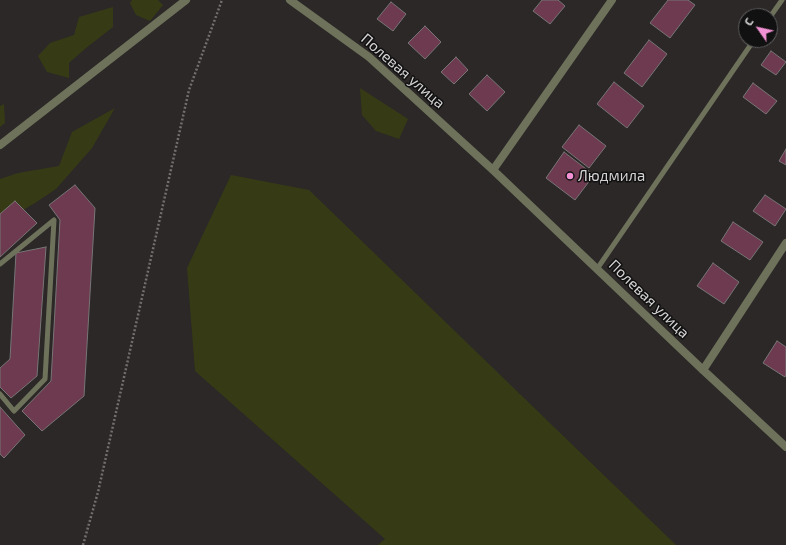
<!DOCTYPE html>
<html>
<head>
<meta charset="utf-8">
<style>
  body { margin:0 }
  #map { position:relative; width:786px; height:545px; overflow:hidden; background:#2b2827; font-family:"Exo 2",sans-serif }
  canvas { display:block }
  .north { position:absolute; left:738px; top:8px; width:40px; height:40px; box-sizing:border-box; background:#121111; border:1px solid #605f5f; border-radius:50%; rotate:304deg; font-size:11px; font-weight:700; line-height:16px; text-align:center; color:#d5d3d3 }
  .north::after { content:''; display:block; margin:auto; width:14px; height:18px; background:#f391d5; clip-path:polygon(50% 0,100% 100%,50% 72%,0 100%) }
</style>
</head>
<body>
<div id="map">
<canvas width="786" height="545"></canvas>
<div class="north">С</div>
</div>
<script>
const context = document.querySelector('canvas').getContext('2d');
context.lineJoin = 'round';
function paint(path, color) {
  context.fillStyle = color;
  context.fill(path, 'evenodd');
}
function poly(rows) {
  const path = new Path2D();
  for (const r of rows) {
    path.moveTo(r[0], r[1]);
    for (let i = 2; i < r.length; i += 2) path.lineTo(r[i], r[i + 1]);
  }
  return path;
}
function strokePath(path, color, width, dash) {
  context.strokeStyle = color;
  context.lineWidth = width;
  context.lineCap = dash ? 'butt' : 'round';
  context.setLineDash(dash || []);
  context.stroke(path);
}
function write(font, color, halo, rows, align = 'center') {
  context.font = font + ' "Exo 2",sans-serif';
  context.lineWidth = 3;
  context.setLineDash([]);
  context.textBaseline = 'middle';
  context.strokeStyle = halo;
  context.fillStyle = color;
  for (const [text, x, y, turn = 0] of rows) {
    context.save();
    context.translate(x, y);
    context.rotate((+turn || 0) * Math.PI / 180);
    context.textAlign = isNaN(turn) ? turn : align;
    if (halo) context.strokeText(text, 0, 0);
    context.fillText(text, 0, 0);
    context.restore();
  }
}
const green = poly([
  [132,0,158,0,163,5,150,21,136,15,130,3],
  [113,7,113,27,86,48,69,63,69,78,47,72,38,56,50,43,74,35,79,17],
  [360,88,408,119,399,139,376,131,362,115],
  [4,104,5,123,0,127,0,106],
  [115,108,92,148,56,189,35,203,13,216,0,229,0,179,18,173,59,166,72,132],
  [231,175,309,190,676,545,378,545,385,539,195,371,187,268]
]);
const building = poly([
  [542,0,558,0,565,6,550,24,533,11,542,0],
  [668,0,688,0,695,5,670,38,650,23,668,0],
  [391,2,406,14,393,31,377,19,391,2],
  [425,26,441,42,425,59,408,43,425,26],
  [649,40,667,54,642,87,624,73,649,40],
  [771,51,786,62,776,75,761,65,771,51],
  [456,57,468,70,454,84,441,72,456,57],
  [487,75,505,92,487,111,469,94,487,75],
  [614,82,644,106,627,128,597,104,614,82],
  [753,83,777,101,766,114,743,97,753,83],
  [579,125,606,146,589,168,562,147,579,125],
  [786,149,786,165,779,161,786,149],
  [564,152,594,175,575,200,546,178,564,152],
  [75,185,95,208,84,396,42,431,22,411,51,381,60,220,49,205,75,185],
  [765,195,786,209,775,226,753,211,765,195],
  [15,201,37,223,0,257,0,214,15,201],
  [733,222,763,242,750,260,721,241,733,222],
  [46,247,37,376,11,398,0,387,0,368,10,359,16,253,46,247],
  [713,263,739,282,724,304,697,286,713,263],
  [777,341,786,347,786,375,785,377,763,363,777,341],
  [0,407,25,435,4,458,0,454,0,407]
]);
const path = poly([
  [83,545,98,492,189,90,222,0]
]);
const service = poly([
  [770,17,782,0],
  [0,264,54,220,45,379,14,411,0,394],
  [597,269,754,40]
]);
const minor = poly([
  [0,145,186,0],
  [493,170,612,0],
  [703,370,786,243]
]);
const tertiary = poly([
  [290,0,369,57,493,170,703,370,786,447]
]);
const markers = [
  [570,176,4,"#f391d5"]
];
const streetNames = [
  ["Полевая улица",403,71,41],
  ["Полевая улица",649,299,44]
];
const poiNames = [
  ["Людмила",578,176]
];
paint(green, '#373b15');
paint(building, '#6d3a50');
strokePath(building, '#787576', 1);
strokePath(path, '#726f6e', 2.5, [2, 2]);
strokePath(service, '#6e725b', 5);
strokePath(minor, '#6e725b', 8);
strokePath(tertiary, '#6e725b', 8);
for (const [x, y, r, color] of markers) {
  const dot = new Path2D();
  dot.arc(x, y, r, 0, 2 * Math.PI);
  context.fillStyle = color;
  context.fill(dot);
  strokePath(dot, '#121111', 1.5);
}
write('15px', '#d5d3d3', '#121111', streetNames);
write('15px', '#d5d3d3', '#121111', poiNames, 'left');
</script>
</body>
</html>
